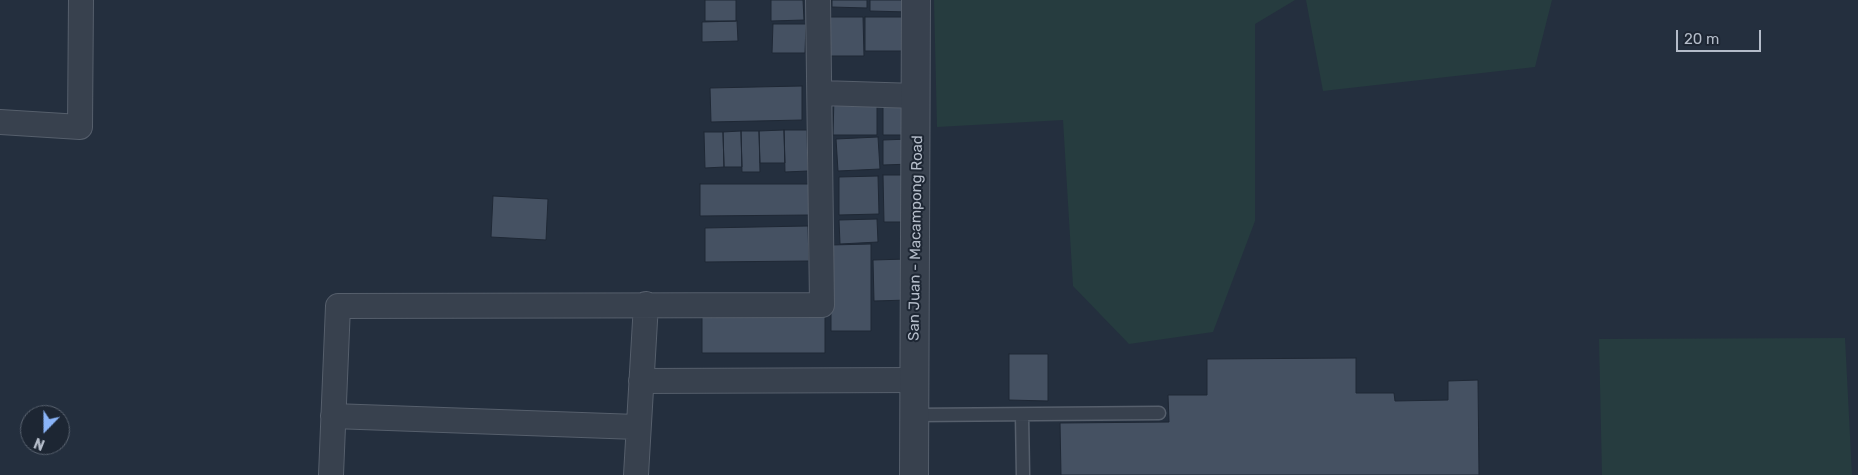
<!DOCTYPE html>
<html>
<head>
<meta charset="utf-8">
<style>
  body { margin:0 }
  #map { position:relative; width:1858px; height:475px; overflow:hidden; background:#242f3e; font-family:Rubik,sans-serif }
  canvas { display:block }
  .north { position:absolute; left:20px; top:405px; width:50px; height:50px; box-sizing:border-box; background:#1d2633; border:1px solid #59626f; border-radius:50%; rotate:202deg; font-size:14px; font-weight:700; line-height:20px; text-align:center; color:#b4bcc9 }
  .north::after { content:''; display:block; margin:auto; width:18px; height:22px; background:#8ab4f8; clip-path:polygon(50% 0,100% 100%,50% 72%,0 100%) }
  .scale { position:absolute; left:1676px; top:30px; width:85px; height:22px; box-sizing:border-box; border:2px solid #b4bcc9; border-top:0; padding-left:6px; font-size:15px; line-height:18px; white-space:nowrap; color:#b4bcc9; -webkit-text-stroke:4px #1d2633; paint-order:stroke }
</style>
</head>
<body>
<div id="map">
<canvas width="1858" height="475"></canvas>
<div class="north">N</div>
<div class="scale">20 m</div>
</div>
<script>
const context = document.querySelector('canvas').getContext('2d');
context.lineJoin = 'round';
function paint(path, color) {
  context.fillStyle = color;
  context.fill(path, 'evenodd');
}
function poly(rows) {
  const path = new Path2D();
  for (const r of rows) {
    path.moveTo(r[0], r[1]);
    for (let i = 2; i < r.length; i += 2) path.lineTo(r[i], r[i + 1]);
  }
  return path;
}
function strokePath(path, color, width, dash) {
  context.strokeStyle = color;
  context.lineWidth = width;
  context.lineCap = dash ? 'butt' : 'round';
  context.setLineDash(dash || []);
  context.stroke(path);
}
function write(font, color, halo, rows, align = 'center') {
  context.font = font + ' Rubik,sans-serif';
  context.lineWidth = 4;
  context.setLineDash([]);
  context.textBaseline = 'middle';
  context.strokeStyle = halo;
  context.fillStyle = color;
  for (const [text, x, y, turn = 0] of rows) {
    context.save();
    context.translate(x, y);
    context.rotate((+turn || 0) * Math.PI / 180);
    context.textAlign = isNaN(turn) ? turn : align;
    if (halo) context.strokeText(text, 0, 0);
    context.fillText(text, 0, 0);
    context.restore();
  }
}
const green = poly([
  [934,0,1295,0,1255,24,1255,221,1213,332,1129,344,1073,286,1063,120,937,127],
  [1306,0,1552,0,1535,67,1323,91],
  [1845,338,1852,475,1602,475,1599,339]
]);
const building = poly([
  [705,0,736,0,736,21,705,21,705,0],
  [771,0,803,0,804,20,771,21,771,0],
  [832,0,867,0,867,8,832,7,832,0],
  [870,0,910,0,909,12,870,11,870,0],
  [825,17,863,17,864,56,826,56,825,17],
  [865,17,902,17,902,51,865,51,865,17],
  [737,21,738,41,702,42,702,22,737,21],
  [773,24,806,24,805,53,772,53,773,24],
  [802,86,802,120,711,122,710,88,802,86],
  [834,97,877,97,877,135,833,135,834,97],
  [883,100,914,100,913,135,883,135,883,100],
  [784,130,785,163,760,163,759,131,784,130],
  [784,130,807,130,808,171,785,172,784,130],
  [741,131,742,167,724,167,723,132,741,131],
  [741,131,759,131,760,172,742,172,741,131],
  [704,132,723,132,724,167,705,168,704,132],
  [878,137,880,169,838,171,836,139,878,137],
  [910,139,911,164,883,165,883,140,910,139],
  [883,175,913,175,914,222,884,222,883,175],
  [878,176,879,214,839,215,839,177,878,176],
  [700,184,809,184,809,215,700,216,700,184],
  [493,196,548,199,546,240,491,237,493,196],
  [877,219,878,242,840,244,839,220,877,219],
  [808,226,809,261,705,262,705,228,808,226],
  [871,244,871,331,831,331,831,245,871,244],
  [907,259,908,300,874,301,873,260,907,259],
  [702,313,825,313,825,353,702,353,702,313],
  [1009,354,1048,354,1048,401,1009,400,1009,354],
  [1356,358,1356,393,1394,393,1395,401,1448,400,1448,381,1478,380,1479,475,1061,475,1060,423,1169,422,1168,395,1207,395,1207,359,1356,358]
]);
const service = poly([
  [916,415,1159,413],
  [1022,415,1023,475]
]);
const minor = poly([
  [821,93,917,96],
  [0,122,80,127,81,0],
  [641,381,915,380],
  [333,416,637,427],
  [331,475,338,306,822,305,818,0],
  [636,475,646,304]
]);
const tertiary = poly([
  [914,475,916,0]
]);
const streetNames = [
  ["San Juan - Macampong Road",916,238,-89]
];
paint(green, '#263c3f');
paint(building, '#455162');
strokePath(building, '#1f2835', 1);
strokePath(service, '#565f6c', 15);
strokePath(minor, '#565f6c', 26);
strokePath(tertiary, '#565f6c', 30);
strokePath(service, '#38414e', 12);
strokePath(minor, '#38414e', 24);
strokePath(tertiary, '#38414e', 28);
write('15px', '#b4bcc9', '#1d2633', streetNames);
</script>
</body>
</html>
